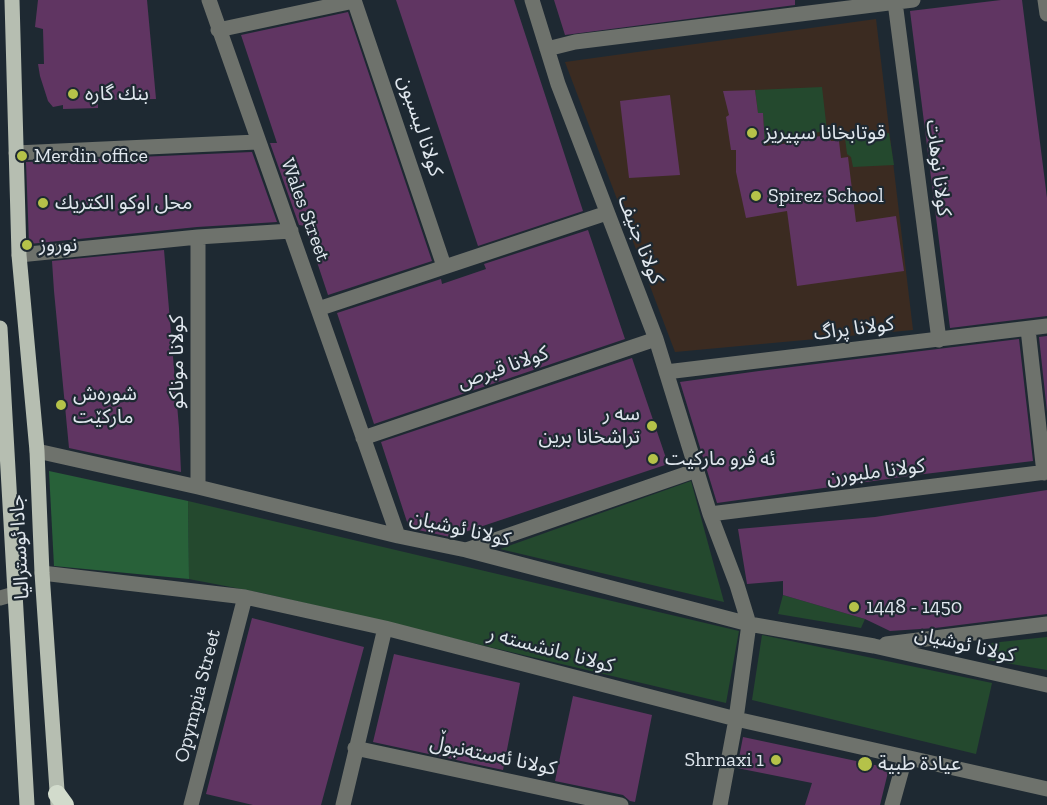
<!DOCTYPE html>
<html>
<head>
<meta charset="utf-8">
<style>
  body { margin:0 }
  canvas { display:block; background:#1e2932 }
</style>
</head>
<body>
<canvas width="1047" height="805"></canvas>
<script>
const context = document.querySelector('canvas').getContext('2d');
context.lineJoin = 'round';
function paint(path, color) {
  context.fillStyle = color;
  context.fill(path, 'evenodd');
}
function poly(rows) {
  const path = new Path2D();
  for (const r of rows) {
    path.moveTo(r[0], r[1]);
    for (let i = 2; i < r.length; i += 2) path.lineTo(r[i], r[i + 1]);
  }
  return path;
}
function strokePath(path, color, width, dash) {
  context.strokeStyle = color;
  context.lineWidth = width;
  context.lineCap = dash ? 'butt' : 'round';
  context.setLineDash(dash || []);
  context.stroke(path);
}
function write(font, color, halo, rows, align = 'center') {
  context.font = font + ' "Zilla Slab","Noto Sans Arabic",serif';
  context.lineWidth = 4.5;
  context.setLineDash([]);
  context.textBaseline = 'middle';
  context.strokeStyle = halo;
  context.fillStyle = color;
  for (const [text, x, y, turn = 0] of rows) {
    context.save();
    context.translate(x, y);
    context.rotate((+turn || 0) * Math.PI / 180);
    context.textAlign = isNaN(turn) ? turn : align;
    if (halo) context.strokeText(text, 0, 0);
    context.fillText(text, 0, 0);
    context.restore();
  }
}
const education = poly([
  [876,19,913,330,675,352,565,62]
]);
const green = poly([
  [822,87,827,131,761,141,764,129,763,114,758,113,755,90],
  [889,133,894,165,853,167,851,157,847,154,845,138],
  [691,481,724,602,500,549],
  [188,501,739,631,726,703,262,593,189,579],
  [783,595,865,619,861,628,778,614],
  [762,635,992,683,976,754,752,700],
  [1047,637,1047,670,988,660,991,643]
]);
const forest = poly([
  [49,471,188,501,189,579,54,566]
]);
const building = poly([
  [38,0,147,0,156,99,98,100,98,108,63,109,63,105,53,107,48,101,40,76,38,64,44,64,43,29,35,27],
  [396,0,514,0,583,211,478,246],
  [554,0,795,0,795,5,565,35],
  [1001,0,1022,0,1047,198,1047,316,950,328,910,11],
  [348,12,432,261,328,295,305,226,299,225,270,143,277,143,241,35],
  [755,90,758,113,763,113,765,146,799,142,798,139,829,135,831,141,839,141,841,158,848,157,856,222,896,216,904,271,797,286,787,211,746,218,736,172,736,150,731,150,726,117,729,115,723,91],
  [670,95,680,175,629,178,620,101],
  [252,152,277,222,197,227,29,244,26,162],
  [588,230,625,339,374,424,337,313,441,279,442,284,486,269,484,264],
  [164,250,179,428,181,472,69,448,54,291,52,261],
  [1047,336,1047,412,1039,337],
  [1019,339,1033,461,916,475,717,503,680,382,759,371],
  [632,358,668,464,450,537,409,528,381,442],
  [1047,490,1047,614,935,628,890,631,865,619,783,595,783,581,747,584,738,529,875,517],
  [252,618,364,647,321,805,253,805,206,794],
  [394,654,520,683,503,770,373,742],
  [573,696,652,715,635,802,630,801,623,795,555,781],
  [743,737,889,768,880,805,805,805,812,783,737,768]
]);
const minor = poly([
  [209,0,398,536],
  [354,0,444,266],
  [532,0,558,84,656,339,710,514,737,585,749,624,736,719,720,805],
  [1045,0,1047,14],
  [895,2,939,340],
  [218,30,354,1],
  [547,49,575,42,913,0],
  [16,153,257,142],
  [198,237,198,487],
  [19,255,198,237,291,231],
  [318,309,607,213],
  [1028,329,1044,473],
  [666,372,1047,326],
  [363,438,656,339],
  [37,451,198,487,398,536,466,550,749,624,874,646,1047,685],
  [710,514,1047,472],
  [466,550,697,470],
  [42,573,245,597,385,628,736,719,1047,789],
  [0,598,14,594],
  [886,644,1047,624],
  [355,748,621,805],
  [191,805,245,597],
  [343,805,385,628],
  [892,805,905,758]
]);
const major = poly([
  [12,0,19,255,37,451,42,573,58,805],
  [0,328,27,805]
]);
const highway = poly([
  [57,794,65,805]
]);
const markers = [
  [73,94,6,"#b5c249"],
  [752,133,6,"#b5c249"],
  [22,156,6,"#b5c249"],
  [756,196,6,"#b5c249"],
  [43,203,6,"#b5c249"],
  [27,245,6,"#b5c249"],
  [61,405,6,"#b5c249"],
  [652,426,6,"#b5c249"],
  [653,459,6,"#b5c249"],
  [854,607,6,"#b5c249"],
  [776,760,6,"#b5c249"],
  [865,764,8,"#b5c249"]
];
const poiNames = [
  ["بنك گاره",85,94],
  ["قوتابخانا سپيريز",764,133],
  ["Merdin office",34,156],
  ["Spirez School",768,196],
  ["محل اوكو الكتريك",55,203],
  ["نوروز",39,245],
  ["شوره‌ش",73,394],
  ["ماركێت",73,417],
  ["سه ر",640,414,"right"],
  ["تراشخانا برين",640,437,"right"],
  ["ئه ڤرو ماركيت",665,459],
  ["1448 - 1450",866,607],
  ["Shrnaxi 1",764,760,"right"],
  ["عيادة طبية",878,764]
];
const streetNames = [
  ["كولانا ليسبون",420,126,72],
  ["كولانا نوهات",938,168,83],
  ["Wales Street",305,210,70],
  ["كولانا جنيف",640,240,69],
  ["كولانا پراگ",854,329,-7],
  ["كولانا موناكو",177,362,-90],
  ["كولانا قبرص",503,368,-19],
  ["كولانا ملبورن",876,472,-7],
  ["كولانا ئوشيان",460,529,13],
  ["جادا ئوسترالیا",20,547,-93],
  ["كولانا ئوشيان",965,645,13],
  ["كولانا مانشسته ر",551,650,15],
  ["Opympia Street",198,696,-76],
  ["كولانا ئەستەنبوڵ",493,756,12]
];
paint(education, '#3b2b21');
paint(green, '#24492e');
paint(forest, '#286139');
paint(building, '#603562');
strokePath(minor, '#6e726c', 15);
strokePath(major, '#b6beb1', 15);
strokePath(highway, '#d2dbcc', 18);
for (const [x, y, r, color] of markers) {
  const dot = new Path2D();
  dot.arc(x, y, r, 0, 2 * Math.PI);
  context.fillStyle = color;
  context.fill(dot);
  strokePath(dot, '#1e2932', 2);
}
write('20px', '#e0e7ee', '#1e2932', poiNames, 'left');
write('20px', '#e0e7ee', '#1e2932', streetNames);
</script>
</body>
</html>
